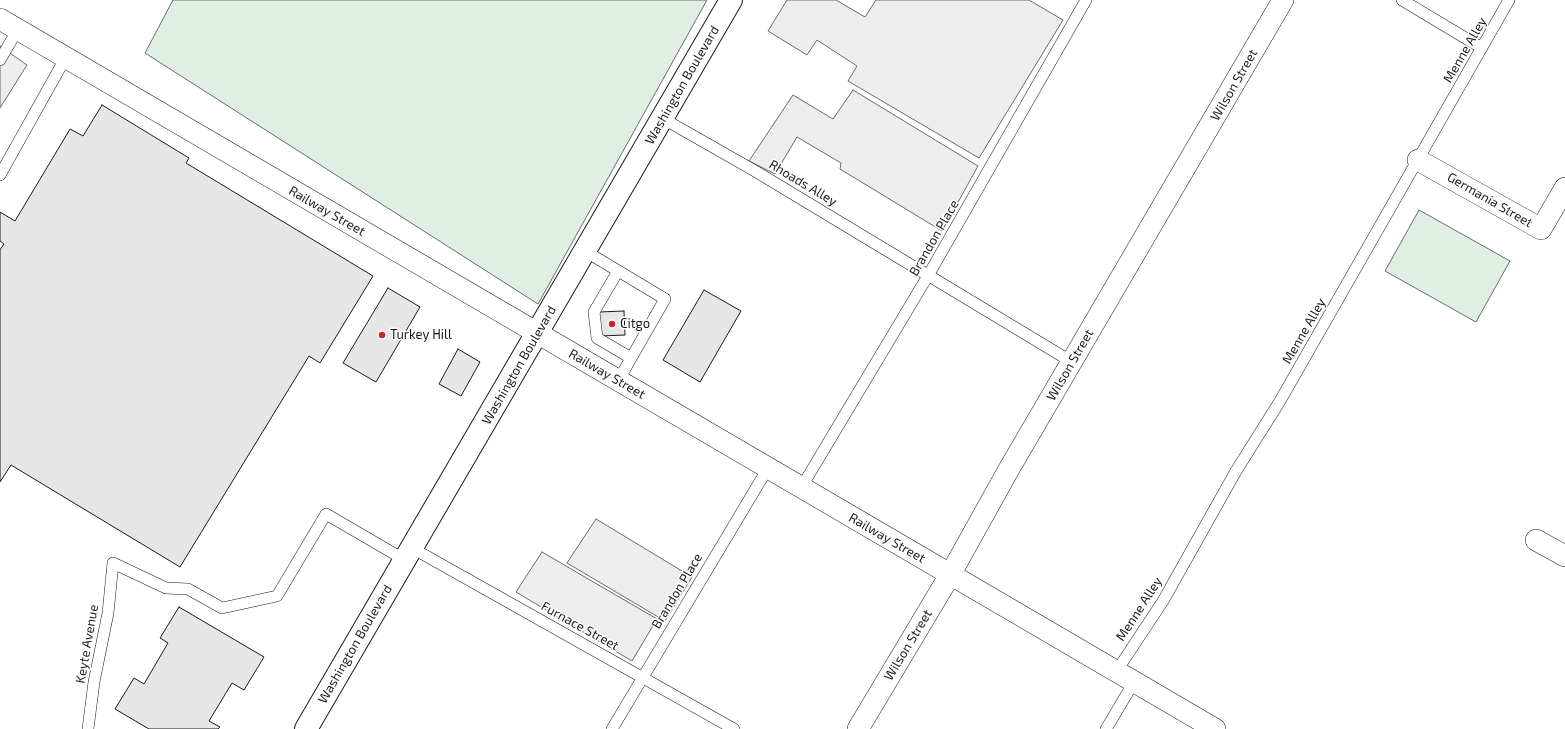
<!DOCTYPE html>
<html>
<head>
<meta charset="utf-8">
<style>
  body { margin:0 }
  canvas { display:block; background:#fff }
</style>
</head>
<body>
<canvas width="1565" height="729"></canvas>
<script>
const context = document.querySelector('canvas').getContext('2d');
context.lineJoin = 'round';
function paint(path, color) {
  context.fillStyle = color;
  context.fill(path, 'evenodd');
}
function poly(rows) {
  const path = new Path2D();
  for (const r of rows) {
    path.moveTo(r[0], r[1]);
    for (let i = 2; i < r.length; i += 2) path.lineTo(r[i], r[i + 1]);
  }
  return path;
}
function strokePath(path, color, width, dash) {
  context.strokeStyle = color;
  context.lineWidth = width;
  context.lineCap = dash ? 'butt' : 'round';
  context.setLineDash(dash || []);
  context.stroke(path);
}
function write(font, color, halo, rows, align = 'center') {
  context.font = font + ' "Exo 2",sans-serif';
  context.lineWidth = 3;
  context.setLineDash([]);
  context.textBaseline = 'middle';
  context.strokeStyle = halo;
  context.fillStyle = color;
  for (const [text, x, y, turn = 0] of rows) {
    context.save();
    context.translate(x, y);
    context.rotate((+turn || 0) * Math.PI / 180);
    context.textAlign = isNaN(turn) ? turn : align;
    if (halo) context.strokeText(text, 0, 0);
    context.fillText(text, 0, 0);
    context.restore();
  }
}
const green = poly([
  [173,0,707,0,538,304,145,53,173,0],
  [1419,210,1510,261,1476,322,1385,271,1419,210]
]);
const parking = poly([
  [787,0,836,0,865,17,876,0,1029,0,1063,20,979,158,848,81,857,66,817,40,807,55,768,31,787,0],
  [0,46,27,65,0,108,0,46],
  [853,90,978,166,942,231,840,169,841,163,797,137,775,174,749,161,793,95,833,119,853,90],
  [596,519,692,577,665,621,567,563,596,519],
  [542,552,657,619,632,661,516,592,542,552]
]);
const building = poly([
  [102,105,189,158,186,163,373,276,320,363,309,356,180,567,11,465,0,482,0,250,4,244,0,241,0,212,15,221,70,129,83,136,102,105],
  [388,288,420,307,376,382,343,363,388,288],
  [704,290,741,311,700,382,663,360,704,290],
  [624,311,625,335,600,336,599,312,624,311],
  [458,349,480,362,461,396,439,384,458,349],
  [179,607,264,657,244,690,232,683,209,721,220,727,218,729,149,729,115,709,134,678,144,684,168,643,160,638,179,607]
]);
const service = poly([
  [1402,0,1482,48],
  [0,60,18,29],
  [662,118,755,171,1072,362],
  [0,175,66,57],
  [585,251,665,299,618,381],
  [618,271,594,312,597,338,631,358],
  [801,488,929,274,1086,0],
  [412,548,734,729],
  [1116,672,1163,601,1236,471,1280,401,1509,0],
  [88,729,94,682,108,613,113,563,166,588,188,589,222,608,277,596,326,514,405,560],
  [612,729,768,468],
  [1106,729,1134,682]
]);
const minor = poly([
  [0,19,1215,729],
  [1418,160,1541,229,1565,188],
  [1536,540,1565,556],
  [858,729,950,575,1009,469,1283,0]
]);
const primary = poly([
  [306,729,731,0]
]);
const markers = [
  [612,324,4,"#c62828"],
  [382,335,4,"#c62828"]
];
const streetNames = [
  ["Menne Alley",1465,50,-60],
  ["Washington Boulevard",682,85,-60],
  ["Wilson Street",1234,85,-60],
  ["Rhoads Alley",803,183,31],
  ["Germania Street",1490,200,30],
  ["Railway Street",327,211,30],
  ["Brandon Place",934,238,-60],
  ["Menne Alley",1304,331,-60],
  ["Washington Boulevard",519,365,-60],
  ["Wilson Street",1070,365,-60],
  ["Railway Street",607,374,30],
  ["Railway Street",887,538,30],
  ["Brandon Place",677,591,-59],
  ["Menne Alley",1139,609,-57],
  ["Furnace Street",580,626,29],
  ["Keyte Avenue",87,644,-80],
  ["Washington Boulevard",355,644,-60],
  ["Wilson Street",908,645,-59]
];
const poiNames = [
  ["Citgo",620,324],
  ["Turkey Hill",390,335]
];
paint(green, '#e0efe3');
strokePath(green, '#6a6a6a', 1);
paint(parking, '#ededed');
strokePath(parking, '#6a6a6a', 1);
paint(building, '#e6e6e6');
strokePath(building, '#1a1a1a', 1);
strokePath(service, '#1a1a1a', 12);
strokePath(minor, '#1a1a1a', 22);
strokePath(primary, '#1a1a1a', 24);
strokePath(service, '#fff', 11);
strokePath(minor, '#fff', 21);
strokePath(primary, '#fff', 22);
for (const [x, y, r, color] of markers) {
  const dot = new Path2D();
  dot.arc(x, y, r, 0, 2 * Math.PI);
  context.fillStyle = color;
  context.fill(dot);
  strokePath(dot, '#fff', 1.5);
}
write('13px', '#1a1a1a', '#fff', streetNames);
write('13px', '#1a1a1a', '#fff', poiNames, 'left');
</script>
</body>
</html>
